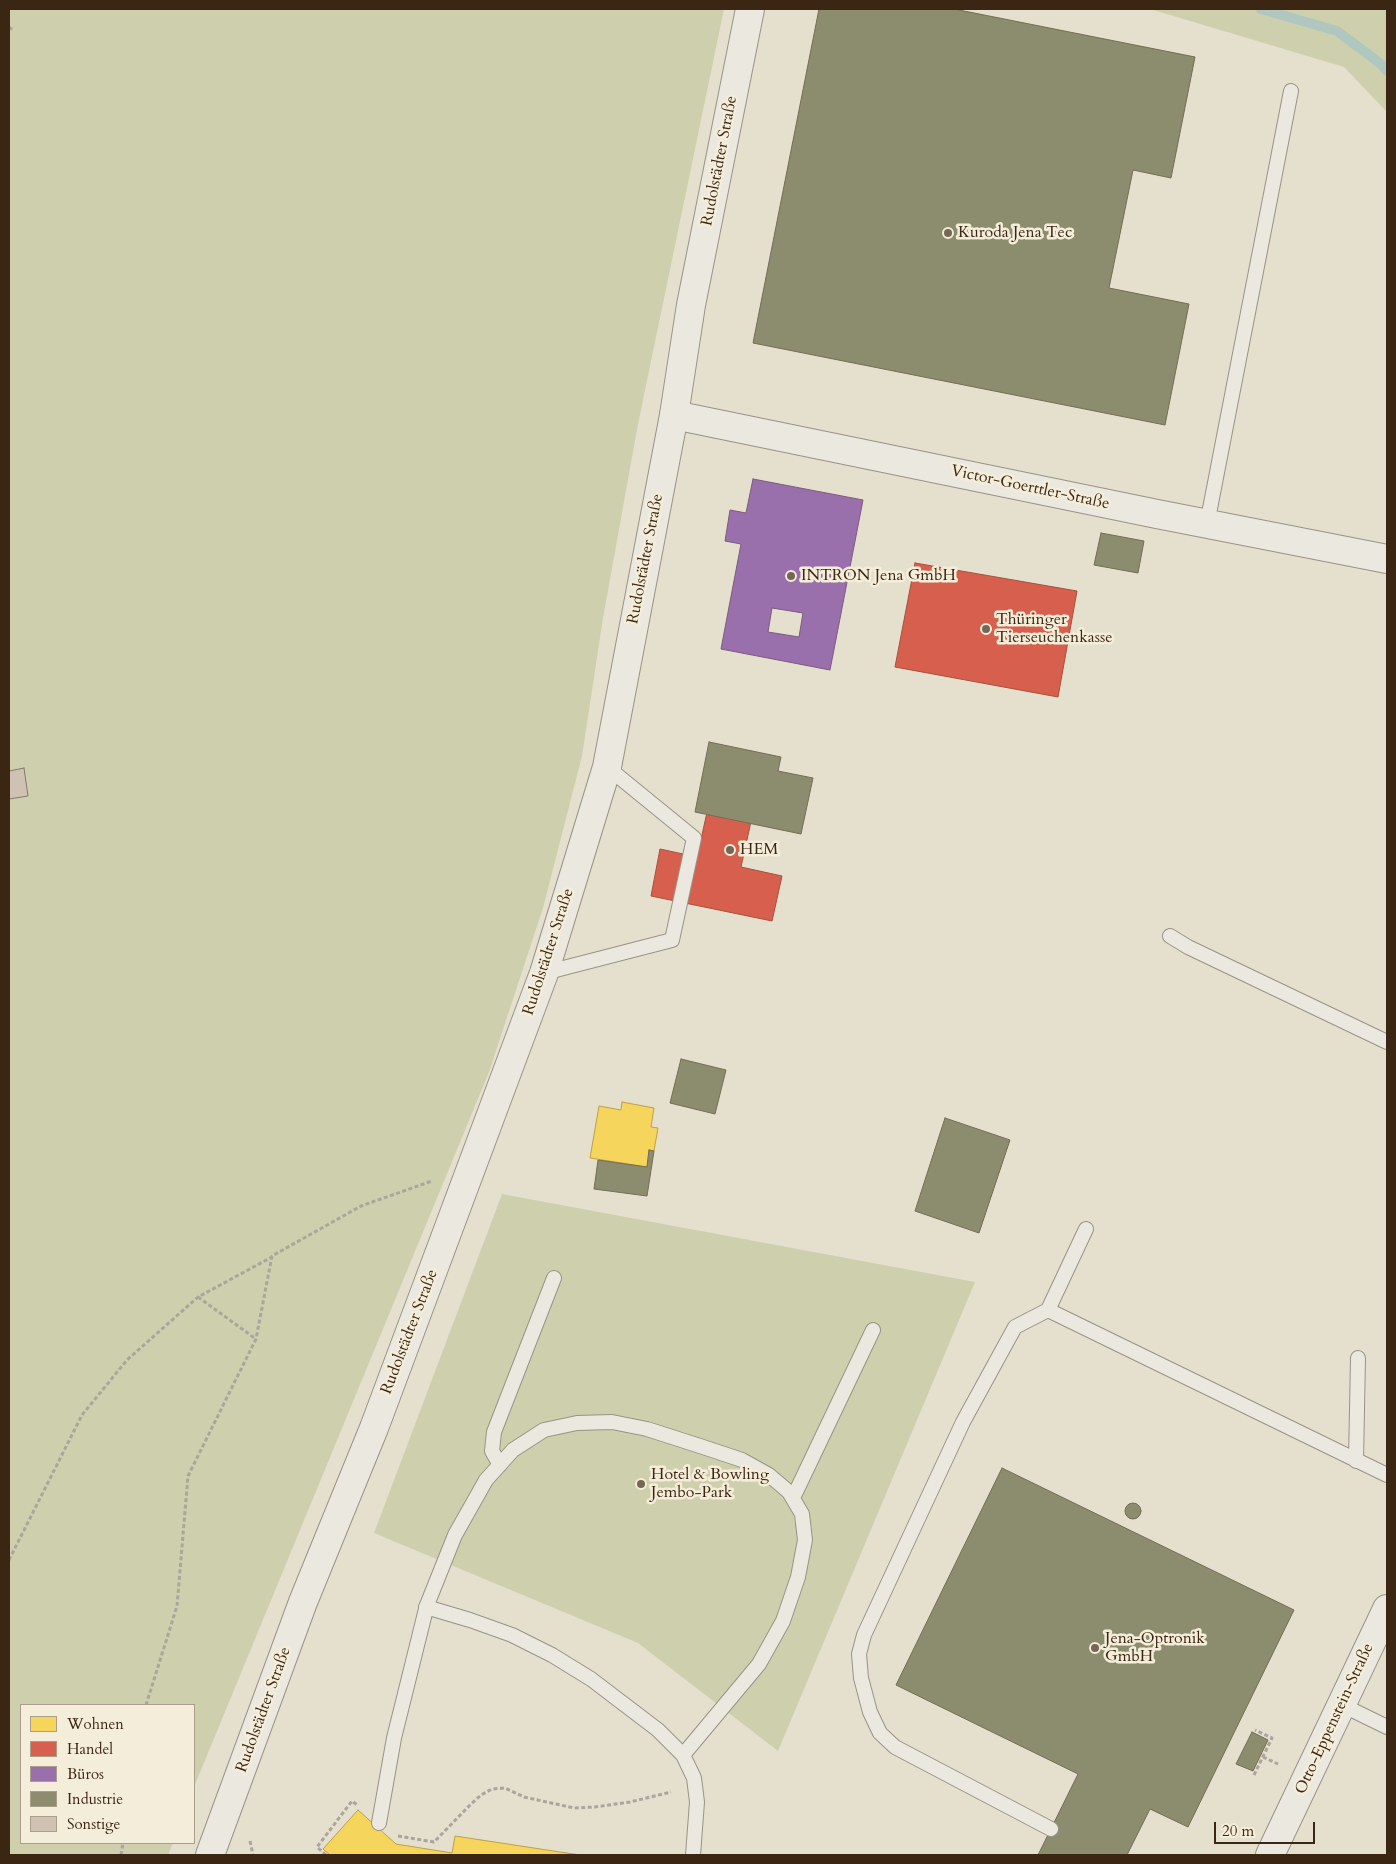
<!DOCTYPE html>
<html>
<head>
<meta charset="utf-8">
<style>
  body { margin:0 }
  #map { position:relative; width:1396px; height:1864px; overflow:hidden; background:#e5dfce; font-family:Cardo,serif }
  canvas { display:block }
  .frame { position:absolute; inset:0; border:10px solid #3b2613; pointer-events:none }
  .legend { position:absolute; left:20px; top:1704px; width:175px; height:140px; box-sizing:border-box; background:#f4edd9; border:1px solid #aa9d8a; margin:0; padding:6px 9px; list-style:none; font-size:15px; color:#3b2613 }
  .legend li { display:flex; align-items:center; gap:10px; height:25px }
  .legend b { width:25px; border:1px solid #aa9d8a }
  .scale { position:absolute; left:1214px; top:1822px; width:101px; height:22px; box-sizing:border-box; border:2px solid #3b2613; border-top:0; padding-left:6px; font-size:15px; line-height:18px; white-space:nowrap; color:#3b2613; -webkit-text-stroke:4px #f4edd9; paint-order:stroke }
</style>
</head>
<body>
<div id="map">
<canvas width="1396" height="1864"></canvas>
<div class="frame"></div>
<ul class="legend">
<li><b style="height:14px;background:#f6d55c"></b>Wohnen</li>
<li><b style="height:14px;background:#d6604d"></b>Handel</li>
<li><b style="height:14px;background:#9970ab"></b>Büros</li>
<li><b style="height:14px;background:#8c8c6e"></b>Industrie</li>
<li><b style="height:14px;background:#cfc2b3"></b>Sonstige</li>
</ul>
<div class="scale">20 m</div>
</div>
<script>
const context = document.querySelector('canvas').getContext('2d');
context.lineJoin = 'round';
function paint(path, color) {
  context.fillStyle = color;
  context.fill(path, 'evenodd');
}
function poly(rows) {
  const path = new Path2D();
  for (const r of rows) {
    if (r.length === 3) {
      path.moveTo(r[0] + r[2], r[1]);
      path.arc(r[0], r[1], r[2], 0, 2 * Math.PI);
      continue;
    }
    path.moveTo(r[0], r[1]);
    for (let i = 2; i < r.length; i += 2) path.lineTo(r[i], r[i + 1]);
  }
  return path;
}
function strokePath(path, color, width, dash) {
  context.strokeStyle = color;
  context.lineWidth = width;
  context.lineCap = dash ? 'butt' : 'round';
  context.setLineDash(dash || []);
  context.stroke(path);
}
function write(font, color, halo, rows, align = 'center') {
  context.font = font + ' Cardo,serif';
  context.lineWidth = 5;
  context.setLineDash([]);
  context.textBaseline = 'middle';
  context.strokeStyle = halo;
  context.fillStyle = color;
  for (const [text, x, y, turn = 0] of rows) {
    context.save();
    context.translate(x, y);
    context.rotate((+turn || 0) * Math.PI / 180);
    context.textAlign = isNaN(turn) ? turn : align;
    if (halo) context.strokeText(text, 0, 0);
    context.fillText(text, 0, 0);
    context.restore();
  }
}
const green = poly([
  [9,9,724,9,638,424,603,618,582,756,543,908,489,1072,194,1787,194,1705,21,1705,21,1843,173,1843,168,1855,9,1855],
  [1150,9,1387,9,1387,112,1344,67],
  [502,1194,975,1282,778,1751,638,1643,374,1533]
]);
const homes = poly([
  [622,1102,654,1108,651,1127,658,1128,654,1151,649,1150,647,1167,590,1158,599,1106,621,1110,622,1102],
  [358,1810,396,1844,452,1853,455,1836,580,1855,330,1855,323,1849,358,1810]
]);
const shops = poly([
  [915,563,1077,591,1058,697,895,667,915,563],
  [708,808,752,817,741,867,782,876,772,921,651,896,660,849,697,857,708,808]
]);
const offices = poly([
  [753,479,863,500,830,670,721,649,741,544,725,541,730,510,746,513,753,479],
  [772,608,803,613,799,637,768,632,772,608]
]);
const industry = poly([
  [819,9,954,9,1195,57,1171,178,1133,170,1109,288,1189,304,1165,425,753,343,819,9],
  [1101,533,1144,541,1138,573,1094,565,1101,533],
  [709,742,781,757,778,771,813,778,801,834,695,812,709,742],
  [681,1059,726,1070,715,1114,670,1103,681,1059],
  [945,1118,1010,1140,979,1233,915,1211,945,1118],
  [649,1150,654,1151,647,1196,594,1189,598,1160,647,1167,649,1150],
  [1002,1468,1294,1610,1188,1827,1150,1809,1127,1855,1038,1855,1078,1774,896,1685,1002,1468],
  [1133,1511,8],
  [1252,1732,1268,1740,1253,1771,1236,1764,1252,1732]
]);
const stream = poly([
  [1261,9,1337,31,1381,64,1387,71]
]);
const building = poly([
  [24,768,28,796,9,799,9,771,24,768]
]);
const path = poly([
  [9,27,14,31],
  [198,1297,256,1339],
  [9,1560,82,1415,127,1360,198,1297,272,1257],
  [146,1705,177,1606,188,1476,256,1339,272,1256,361,1206,432,1181],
  [1263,1757,1278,1764],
  [1254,1775,1272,1738,1255,1730],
  [398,1836,434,1842,471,1804,481,1795,492,1789,505,1788,524,1797,574,1808,595,1807,630,1802,671,1792],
  [250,1841,253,1855],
  [121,1855,123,1843],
  [326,1855,317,1847,352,1801,357,1805]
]);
const service = poly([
  [1207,524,1291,91],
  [1170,936,1188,947,1387,1042],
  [544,973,672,940,694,838,607,767],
  [1048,1310,1086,1229],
  [1356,1461,1358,1358],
  [500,1465,492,1451,494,1432,554,1278],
  [793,1498,873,1330],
  [426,1607,470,1620,512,1635,552,1655,591,1679,658,1730,683,1755,694,1778,697,1802,693,1855],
  [1342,1705,1387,1727],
  [379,1823,394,1738,427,1605,455,1535,486,1480,513,1450,544,1430,577,1423,612,1422,647,1429,700,1446,742,1460,769,1475,789,1492,802,1514,805,1540,798,1577,783,1621,759,1664,683,1755],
  [1051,1829,895,1747,880,1733,870,1712,861,1678,859,1654,864,1635,963,1422,1015,1327,1048,1310,1387,1475]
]);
const minor = poly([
  [674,415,1157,514,1387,559],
  [1270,1855,1387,1609]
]);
const tertiary = poly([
  [210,1855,303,1602,374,1428,544,973,607,767,674,415,691,305,750,9]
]);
const markers = [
  [948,233,5,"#766754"],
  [791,576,5,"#766754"],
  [986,629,5,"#766754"],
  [730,850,5,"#766754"],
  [641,1484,5,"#766754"],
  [1095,1648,5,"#766754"]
];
const streetNames = [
  ["Rudolstädter Straße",720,161,-79],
  ["Victor-Goerttler-Straße",1030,488,12],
  ["Rudolstädter Straße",646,559,-79],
  ["Rudolstädter Straße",549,952,-72],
  ["Rudolstädter Straße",410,1332,-69],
  ["Rudolstädter Straße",264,1710,-70],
  ["Otto-Eppenstein-Straße",1335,1719,-65]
];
const poiNames = [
  ["Kuroda Jena Tec",958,233],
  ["INTRON Jena GmbH",801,576],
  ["Thüringer",996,620],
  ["Tierseuchenkasse",996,638],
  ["HEM",740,850],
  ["Hotel & Bowling",651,1475],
  ["Jembo-Park",651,1493],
  ["Jena-Optronik",1105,1639],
  ["GmbH",1105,1657]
];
paint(green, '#ced0ad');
paint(homes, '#f6d55c');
strokePath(homes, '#bea046', 1);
paint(shops, '#d6604d');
strokePath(shops, '#a84f3c', 1);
paint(offices, '#9970ab');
strokePath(offices, '#7d5a7d', 1);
paint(industry, '#8c8c6e');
strokePath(industry, '#746d53', 1);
strokePath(stream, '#b0c7bf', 10);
paint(building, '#cfc2b3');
strokePath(building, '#807a6e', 1);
strokePath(service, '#999387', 16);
strokePath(minor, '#999387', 30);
strokePath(tertiary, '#999387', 30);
strokePath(path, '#aaa59d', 3, [4, 2.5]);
strokePath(service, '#eae8df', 14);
strokePath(minor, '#eae8df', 28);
strokePath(tertiary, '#eae8df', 28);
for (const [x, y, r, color] of markers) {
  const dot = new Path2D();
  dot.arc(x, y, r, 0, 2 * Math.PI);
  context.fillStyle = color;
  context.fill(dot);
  strokePath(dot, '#f4edd9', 2);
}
write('16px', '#3b2613', '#f4edd9', streetNames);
write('16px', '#3b2613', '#f4edd9', poiNames, 'left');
</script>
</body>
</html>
